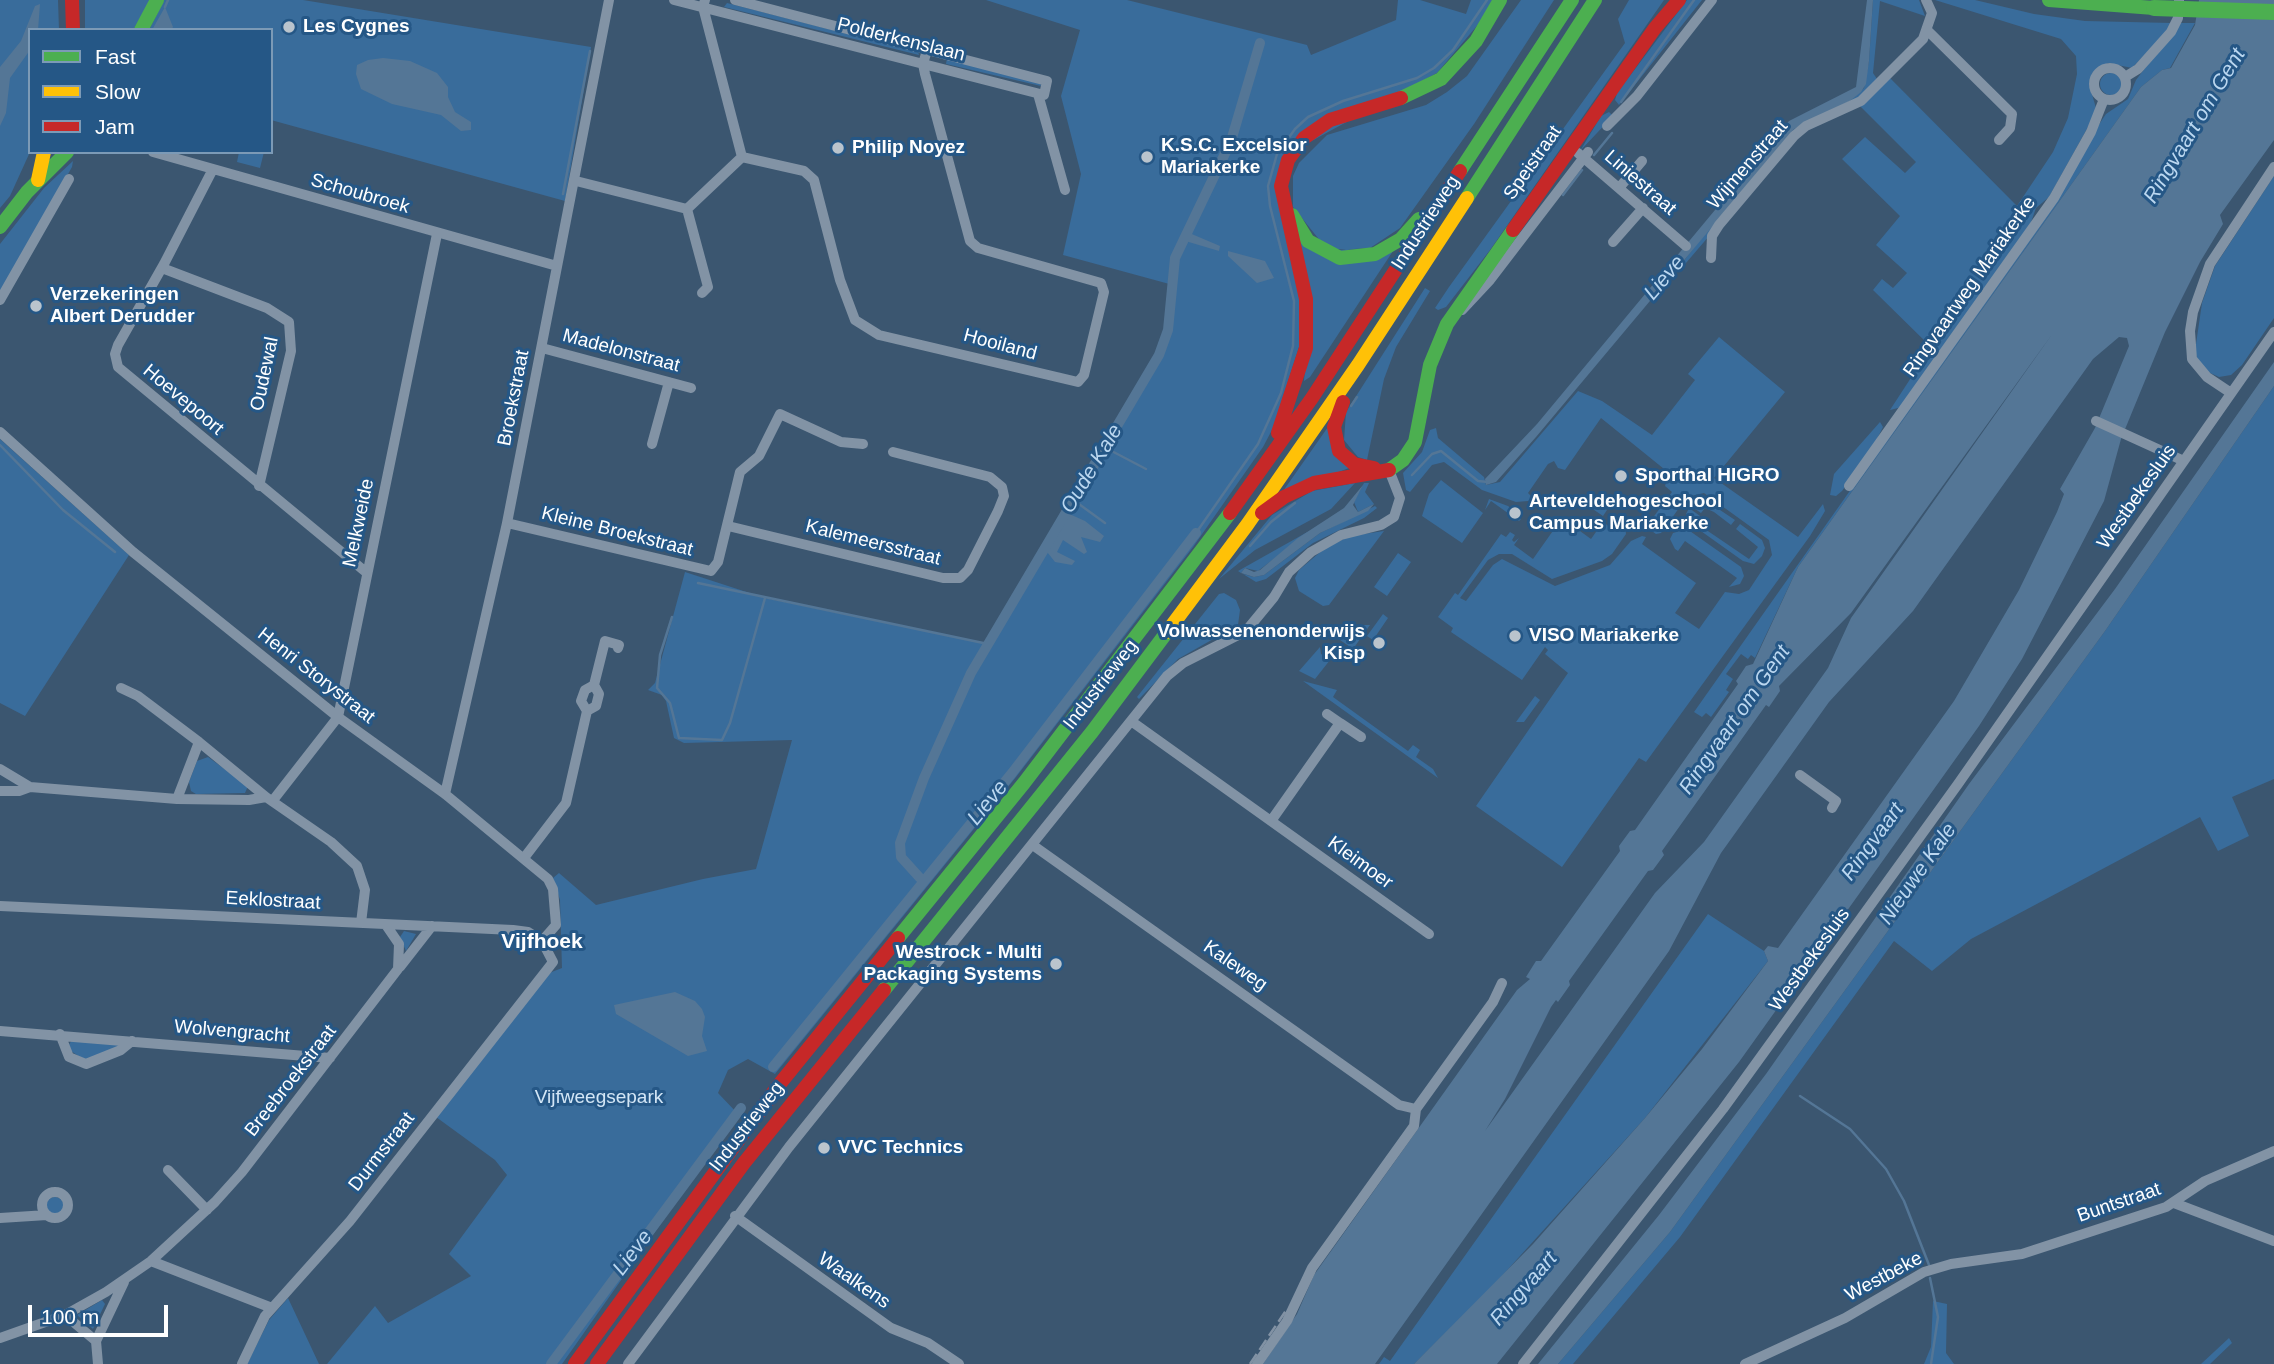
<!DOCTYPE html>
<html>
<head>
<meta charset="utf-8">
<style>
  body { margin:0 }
  #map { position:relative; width:2274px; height:1364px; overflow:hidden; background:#3b5670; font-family:Helvetica,sans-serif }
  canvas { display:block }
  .legend { position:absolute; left:28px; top:28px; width:245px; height:126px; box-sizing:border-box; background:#255786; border:2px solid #7c9ab6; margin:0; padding:9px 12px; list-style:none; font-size:21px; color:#fff }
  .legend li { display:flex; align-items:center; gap:14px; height:35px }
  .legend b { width:35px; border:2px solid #7c9ab6 }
  .scale { position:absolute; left:28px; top:1305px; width:140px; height:32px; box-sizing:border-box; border:4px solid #fff; border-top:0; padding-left:9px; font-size:21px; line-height:24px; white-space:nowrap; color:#fff; -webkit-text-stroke:5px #255786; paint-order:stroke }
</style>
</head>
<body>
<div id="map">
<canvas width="2274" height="1364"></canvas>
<ul class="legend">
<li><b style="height:9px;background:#4caf50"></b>Fast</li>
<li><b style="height:9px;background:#ffc107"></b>Slow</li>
<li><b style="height:9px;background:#c62828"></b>Jam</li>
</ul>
<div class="scale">100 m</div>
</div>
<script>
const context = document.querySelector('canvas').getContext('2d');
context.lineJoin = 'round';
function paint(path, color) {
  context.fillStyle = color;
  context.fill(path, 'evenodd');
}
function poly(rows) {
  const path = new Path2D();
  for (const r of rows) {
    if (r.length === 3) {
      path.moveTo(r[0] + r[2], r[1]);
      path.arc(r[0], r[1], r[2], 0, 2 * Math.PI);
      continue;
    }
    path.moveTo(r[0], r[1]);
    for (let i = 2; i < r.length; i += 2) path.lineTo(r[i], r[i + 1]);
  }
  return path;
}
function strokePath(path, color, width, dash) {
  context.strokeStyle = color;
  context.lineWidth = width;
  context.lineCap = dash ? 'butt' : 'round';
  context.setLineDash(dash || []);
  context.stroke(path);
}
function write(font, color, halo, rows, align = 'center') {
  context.font = font + ' Helvetica,sans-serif';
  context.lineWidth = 6;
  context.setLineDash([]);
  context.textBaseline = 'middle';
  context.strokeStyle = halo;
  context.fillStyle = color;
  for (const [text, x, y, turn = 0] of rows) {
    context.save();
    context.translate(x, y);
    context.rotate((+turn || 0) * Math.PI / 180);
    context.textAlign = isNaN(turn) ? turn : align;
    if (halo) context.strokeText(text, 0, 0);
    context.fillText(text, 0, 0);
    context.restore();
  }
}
const green = poly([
  [0,0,58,0,59,30,30,30,30,152,10,196,0,208],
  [85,0,151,0,133,30,85,30],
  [164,0,303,0,591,47,565,201,271,120,271,30,149,30],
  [986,0,1127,0,1307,45,1311,55,1396,20,1398,0,1420,0,1466,14,1471,0,1494,0,1481,21,1437,73,1282,157,1300,300,1299,347,1273,428,1263,447,1193,547,1016,777,775,1074,748,1059,728,1070,718,1093,738,1114,562,1364,327,1364,375,1306,388,1323,471,1276,449,1254,507,1175,495,1160,436,1117,544,975,562,968,560,900,553,878,559,873,596,905,703,879,756,869,792,740,684,743,674,738,666,701,662,695,648,690,655,683,685,572,765,598,988,644,1159,355,1168,330,1173,285,1063,255,1081,174,1061,96,1080,30],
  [1521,0,1554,0,1474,124,1400,228,1370,248,1337,250,1322,243,1293,207,1293,176,1299,163,1327,135,1426,105,1447,92,1467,76],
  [1629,0,1664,0,1490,250,1446,307,1438,310,1435,308,1449,287,1625,43,1618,19],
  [1687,0,1702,0,1619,105,1615,100,1617,93],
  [1873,0,1919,0,1925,16,1880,1,1873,73,1877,79,1860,98,1804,125,1680,270,1678,268,1720,215,1794,129,1850,101,1864,88,1869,61],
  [1935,0,1975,0,2034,14,2085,21,2172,23,2166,32,2132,68,2108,63,2093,72,2089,84,2096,108,2093,118,2049,197,2036,208,2030,225,1902,407,1890,410,1931,347,1873,290,1882,279,1893,288,1907,273,1876,245,1900,216,1842,159,1865,137,1905,173,1916,162,1860,106,1889,77,2017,206,2053,152,2068,118,2077,74,2076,56,2061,39],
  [727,3,918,52,919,55,724,7],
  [2179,23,2195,23,2170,68,2162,70,2141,87,1798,567,1755,658,1751,655,1748,659,1741,654,1726,674,1733,679,1726,690,1729,692,1711,717,1706,713,1702,717,1694,712,1916,397,2106,114,2128,99,2136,80],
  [947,58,1040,82,1041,86,946,64],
  [2111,84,11],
  [1609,112,1613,116,1580,151,1601,116],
  [239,152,264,152,260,168,237,162],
  [73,161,72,167,0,294,0,244,44,188],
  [2274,176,2274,318,2242,365,2231,375,2219,377,2208,372,2198,361,2195,351,2202,303,2215,266],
  [1293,230,1310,248,1393,251,1310,377,1304,381,1306,356],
  [1425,288,1430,291,1396,347,1384,379,1367,460,1358,457,1344,440,1346,412],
  [1719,337,1785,392,1714,478,1798,537,1823,504,1825,511,1810,536,1646,762,1639,758,1562,867,1476,806,1568,673,1545,654,1548,650,1545,647,1522,680,1451,632,1453,628,1438,617,1455,593,1458,595,1501,534,1506,537,1510,532,1515,535,1512,540,1514,542,1519,538,1514,545,1533,559,1562,518,1591,539,1603,522,1611,528,1619,518,1625,524,1626,534,1612,554,1602,561,1552,579,1512,554,1499,554,1488,560,1460,598,1466,601,1493,565,1502,559,1555,586,1610,565,1631,541,1642,536,1646,537,1642,544,1696,583,1675,613,1699,629,1725,592,1739,594,1749,590,1772,555,1769,540,1704,493,1687,497,1661,533,1656,534,1646,527,1672,492,1665,486,1669,473,1601,418,1565,470,1558,468,1554,461,1548,464,1528,493,1533,498,1528,501,1516,502,1482,490,1444,462,1432,465,1410,492,1406,490,1403,473,1422,452,1430,430,1436,428,1438,438,1484,477,1486,485,1500,482,1578,391,1602,401,1652,435,1695,380,1688,374],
  [2274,386,2274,779,2232,797,2249,836,2218,851,2200,817,1971,939,1932,971,1894,941,1680,1237,1573,1364,1558,1364,1670,1232,2105,631],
  [1880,422,1883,427,1872,449,1842,491,1836,496,1830,495,1834,474],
  [1328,427,1349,468,1281,494],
  [0,439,129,555,25,716,0,703],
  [1441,480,1483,513,1462,543,1422,516,1429,494],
  [1355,483,1331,509,1255,550,1219,579,1272,515,1312,491],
  [1364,483,1369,483,1365,492,1374,504,1358,512,1354,502],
  [1586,495,1607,510,1603,516,1581,501],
  [1489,499,1508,506,1521,516,1521,519,1519,521,1491,501,1485,510],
  [1705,500,1735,520,1731,525,1714,512,1705,508,1701,513,1691,506,1696,501],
  [1375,506,1377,508,1364,518,1313,543,1266,579,1256,582,1243,574,1254,577,1264,575,1320,533],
  [1689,508,1700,516,1696,521,1702,527,1749,559,1758,547,1736,529,1740,524,1762,540,1765,548,1762,556,1754,564,1743,561,1691,524,1686,514],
  [1687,529,1741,567,1744,576,1740,584,1729,587,1737,578,1685,541,1678,551,1675,549,1670,539,1673,533],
  [1311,530,1258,571,1245,568,1241,573,1238,571],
  [1384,531,1329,605,1323,606,1299,591,1295,578,1299,570,1325,548,1350,536],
  [1398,553,1411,562,1387,596,1374,587],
  [1224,593,1236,600,1240,610,1238,625,1178,659,1139,699,1137,697,1219,594],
  [1383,614,1388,618,1373,640,1367,636],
  [1355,625,1370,625,1353,649,1340,640],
  [1320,647,1321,654,1330,660,1315,679,1299,671],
  [1303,681,1337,690,1333,697,1408,751,1413,745,1420,750,1416,757,1433,769,1438,778],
  [1535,696,1540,700,1524,722,1516,722],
  [208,757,248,786,245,793,196,794,191,791,189,782,197,761],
  [1708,914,1764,951,1768,961,1645,1118,1491,1288,1414,1364,1379,1364,1384,1357,1390,1361],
  [404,931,416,934,406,951,400,937],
  [72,1039,119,1042,119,1048,86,1061,71,1051,69,1045],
  [55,1206,9],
  [288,1298,319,1364,247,1364,269,1320],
  [102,1300,105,1304,93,1329,77,1315],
  [1933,1301,1947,1304,1946,1353,1954,1364,1924,1364,1931,1347],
  [2229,1338,2232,1343,2210,1364,2201,1364]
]);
const water = poly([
  [1867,0,1873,0,1869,61,1866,84,1861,92,1850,101,1794,129,1536,437,1496,482,1486,485,1485,479,1537,424,1789,121,1856,87],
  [2199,0,2274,0,2274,140,2220,215,2223,224,2200,262,2165,332,2121,439,2104,501,2022,659,1979,726,1739,1062,1497,1364,1414,1364,1533,1244,1645,1118,1702,1049,1768,961,1764,951,1768,946,1778,948,1954,701,2019,590,2057,512,2064,494,2060,489,2095,428,2129,346,2127,338,2119,337,2093,359,1913,611,1829,702,1721,853,1669,951,1375,1364,1263,1364,1297,1314,1314,1275,1517,990,1530,979,1526,977,1536,961,1541,961,1620,851,1619,846,1630,831,1635,830,1738,684,1736,681,1746,666,1753,664,1798,567,2141,87,2162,70,2171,68,2195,25],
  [2053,333,1851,618,1828,668,1704,842,1655,893,1485,1131,1505,1099,1551,1007,1556,1000,1558,1002,1570,985,1569,981,1648,871,1653,870,1664,855,1662,851,1766,705,1769,707,1780,691,1779,686,1851,613],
  [40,4,38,30,30,30,30,50,10,78,6,113,0,126,0,67,21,41,35,6],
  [165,7,173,27,171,30,152,30],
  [383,58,410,61,437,73,448,87,448,97,455,112,471,122,471,130,461,131,441,115,392,104,361,89,356,74,357,65,368,60],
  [1187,232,1220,246,1219,251,1182,240],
  [1228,251,1265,261,1274,278,1257,283,1228,256],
  [2274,362,2274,386,2105,631,1670,1232,1558,1364,1538,1364,1659,1215,1766,1074,1969,784,2115,589],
  [1363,485,1353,505,1358,512,1374,504,1368,511,1320,533,1264,575,1254,577,1241,573,1245,568,1254,572,1260,570,1298,538,1344,508],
  [1065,512,1085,521,1104,536,1100,542,1081,537,1087,552,1084,554,1063,540,1057,552,1075,561,1072,565,1055,562,1044,548],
  [675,992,695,1001,702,1009,705,1017,702,1036,707,1051,688,1056,616,1014,614,1005]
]);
const stream = poly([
  [165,7,168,0],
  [1621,102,1694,0],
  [1594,155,1612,133],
  [563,194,590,51],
  [1563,195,1582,170],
  [1351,406,1357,397],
  [0,445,63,510,115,552],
  [1104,447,1146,469],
  [1412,475,1432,454,1441,451,1478,481,1488,482],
  [1072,499,1105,523],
  [1196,533,1258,444,1281,393,1293,346,1294,301,1270,206,1268,186,1277,154,1295,129,1308,117,1343,101,1417,78,1434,68,1453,50,1487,0],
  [1250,546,1271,522,1295,503],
  [698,583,988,644],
  [672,617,660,655,657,688,670,703,679,738,722,740,730,723,765,598],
  [1800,1096,1850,1129,1886,1169,1904,1201,1929,1265],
  [1930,1278,1938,1317,1931,1364]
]);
const canal = poly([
  [920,878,901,857,900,843,924,778,971,673,1159,355,1168,330,1175,258,1231,141,1260,43],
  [773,1067,1012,773,1196,533],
  [551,1364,741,1108]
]);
const street = poly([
  [674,0,1044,95,1047,81,735,0],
  [705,0,703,7,742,157,804,171,814,180,840,280,855,320,879,335,1078,382,1084,375,1104,292,1101,283,978,248,970,241,925,74,923,64,927,50],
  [1927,30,2012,114,2010,128,1999,140],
  [2110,84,16],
  [2125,77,2138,69,2171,32,2178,18,2179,0],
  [1038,94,1065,190],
  [1607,126,1637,96,1712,0],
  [153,152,557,266],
  [1578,153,1686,246],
  [213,169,164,264,118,345,115,354,118,367,367,573],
  [576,181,687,209,708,287,702,293],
  [1619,188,1642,161],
  [687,209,742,157],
  [1613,242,1643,208],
  [1711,258,1712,236,1719,225,1794,136,1806,126,1861,101,1923,39,1932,13,1926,0],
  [162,268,267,308,289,322,291,351,259,486],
  [0,300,69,179],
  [1462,310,1490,280,1588,152],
  [542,348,691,388],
  [2231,393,2207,377,2192,359,2190,331,2193,312,2210,264,2274,167],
  [2096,421,2184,461],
  [0,432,133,552,338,717,445,794,548,879,553,889,556,925,542,941,553,962,350,1221,265,1316,242,1364],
  [652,444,669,382],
  [1849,486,2054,198,2091,132,2104,99],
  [507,523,711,571,718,562,740,472,759,456,780,414,841,442,863,444],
  [728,526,943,578,960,578,968,570,998,511,1004,496,1002,487,990,477,893,452],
  [594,685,605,641,619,645,618,648],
  [121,688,138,696,199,742],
  [1327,714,1340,723],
  [1131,721,1429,934],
  [0,769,30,787,177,799,199,742,266,797,331,842,357,866,365,890,361,923],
  [1800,775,1836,801,1832,808],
  [0,791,19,791,30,787],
  [445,794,507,523,609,0],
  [177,799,249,800,266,797],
  [274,799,338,717,437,234],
  [1271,821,1340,723,1361,737],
  [1034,846,1399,1105,1416,1109],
  [524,858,566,803,587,711,596,706,599,694,594,685,585,690,581,701,587,711],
  [0,906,513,930,528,932,542,941],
  [400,967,432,926],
  [0,1031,330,1058],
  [60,1034,69,1057,86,1064,121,1050,132,1041],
  [1416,1109,1493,1002,1502,983],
  [168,1170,207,1210],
  [55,1205,13],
  [2174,1203,2274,1241],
  [735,1216,891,1328,928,1343,959,1364],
  [0,1218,47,1215],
  [151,1261,272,1308],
  [65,1315,96,1341],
  [0,1338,65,1315,106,1292,151,1261,215,1202,242,1172,398,969,399,944,386,925],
  [98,1364,96,1341,124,1282],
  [628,1364,789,1147,1167,676,1183,663,1246,631,1274,597,1289,572,1311,552,1341,535,1381,525,1394,517,1400,498,1389,470],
  [1257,1364,1287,1321,1312,1268,1414,1126,1416,1109],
  [1523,1364,1723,1109,1958,784,2274,332],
  [1745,1364,1845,1318,1924,1272,1951,1264,2022,1254,2166,1207,2205,1181,2274,1151]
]);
const fast = poly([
  [2049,0,2154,8],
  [141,30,157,0],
  [1401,98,1441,79,1476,41,1500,0],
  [1460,171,1572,0],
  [1467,198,1595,0],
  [1292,215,1308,241,1340,258,1375,254,1401,239,1419,219],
  [0,227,27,192,67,152],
  [1389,470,1403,460,1415,442,1430,365,1447,324,1513,230],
  [898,938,1024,783,1230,513],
  [884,990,1092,732,1167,632]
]);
const slow = poly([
  [38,180,44,152],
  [1167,632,1247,525,1358,365,1467,198]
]);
const jam = poly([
  [72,0,73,30],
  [1513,230,1655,28,1679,0],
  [1343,402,1334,427,1339,451,1354,464,1374,468],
  [1278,433,1306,348,1306,299,1281,186,1288,160,1304,138,1330,120,1401,98],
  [1230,513,1312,398,1460,171],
  [1262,513,1284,497,1314,483,1389,470],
  [575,1364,778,1086,898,938],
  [597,1364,744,1163,884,990]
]);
const rail = poly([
  [1250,1364,1287,1309]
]);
const fastBridge = poly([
  [2154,8,2274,12]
]);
const markers = [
  [289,27,7,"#bac4cd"],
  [838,148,7,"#bac4cd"],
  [1147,157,7,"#bac4cd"],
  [36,306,7,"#bac4cd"],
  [1621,476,7,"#bac4cd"],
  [1515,513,7,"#bac4cd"],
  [1515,636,7,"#bac4cd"],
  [1379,643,7,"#bac4cd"],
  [1056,964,7,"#bac4cd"],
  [824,1148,7,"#bac4cd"]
];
const poiNames = [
  ["Les Cygnes",303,27],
  ["K.S.C. Excelsior",1161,146],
  ["Mariakerke",1161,168],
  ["Philip Noyez",852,148],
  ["Verzekeringen",50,295],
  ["Albert Derudder",50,317],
  ["Sporthal HIGRO",1635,476],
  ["Arteveldehogeschool",1529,502],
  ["Campus Mariakerke",1529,524],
  ["Volwassenenonderwijs",1365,632,"right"],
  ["Kisp",1365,654,"right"],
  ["VISO Mariakerke",1529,636],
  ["Westrock - Multi",1042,953,"right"],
  ["Packaging Systems",1042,975,"right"],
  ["VVC Technics",838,1148]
];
const streetNames = [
  ["Polderkenslaan",901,40,14],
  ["Speistraat",1533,163,-55],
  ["Wijmenstraat",1748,165,-49],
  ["Liniestraat",1640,183,41],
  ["Schoubroek",360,194,16],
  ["Industrieweg",1426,223,-57],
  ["Ringvaartweg Mariakerke",1970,287,-55],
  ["Hooiland",1000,345,15],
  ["Madelonstraat",621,351,15],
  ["Oudewal",265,374,-78],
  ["Broekstraat",514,398,-79],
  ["Hoevepoort",183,400,40],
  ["Westbekesluis",2137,497,-55],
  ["Melkweide",359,523,-78],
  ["Kleine Broekstraat",617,532,14],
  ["Kalemeersstraat",873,543,14],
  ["Henri Storystraat",316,676,38],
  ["Industrieweg",1101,685,-52],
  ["Kleimoer",1360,863,36],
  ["Eeklostraat",273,901,3],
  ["Westbekesluis",1810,960,-54],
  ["Kaleweg",1235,966,35],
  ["Wolvengracht",232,1032,5],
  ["Breebroekstraat",291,1081,-52],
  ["Industrieweg",747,1127,-52],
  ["Durmstraat",382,1152,-52],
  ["Buntstraat",2119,1203,-19],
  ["Westbeke",1884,1277,-28],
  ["Waalkens",854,1281,35]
];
const parkNames = [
  ["Vijfweegsepark",599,1098]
];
const waterNames = [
  ["Ringvaart om Gent",2195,126,-59],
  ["Lieve",1665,278,-50],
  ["Oude Kale",1092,469,-59],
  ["Ringvaart om Gent",1735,720,-55],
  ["Lieve",988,803,-51],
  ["Ringvaart",1873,842,-54],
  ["Nieuwe Kale",1918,874,-55],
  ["Lieve",633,1253,-53],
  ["Ringvaart",1524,1289,-49]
];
const neighbourhoodNames = [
  ["Vijfhoek",542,942]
];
paint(green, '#396c9b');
paint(water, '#547696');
strokePath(stream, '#547696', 2.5);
strokePath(canal, '#547696', 10);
strokePath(street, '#8293a5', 10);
strokePath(fast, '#4caf50', 14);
strokePath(slow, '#ffc107', 14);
strokePath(jam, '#c62828', 14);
strokePath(rail, '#8292a4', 2.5, [12, 5]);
strokePath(fastBridge, '#4caf50', 16);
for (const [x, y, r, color] of markers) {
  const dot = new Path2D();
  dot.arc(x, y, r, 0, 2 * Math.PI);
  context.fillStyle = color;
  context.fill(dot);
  strokePath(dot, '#255786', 2.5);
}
write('bold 19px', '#fff', '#255786', poiNames, 'left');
write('19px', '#fff', '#255786', streetNames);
write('19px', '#d3e6f6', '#255786', parkNames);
write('italic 21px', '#bbd7f0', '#255786', waterNames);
write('bold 21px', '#fff', '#255786', neighbourhoodNames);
</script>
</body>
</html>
